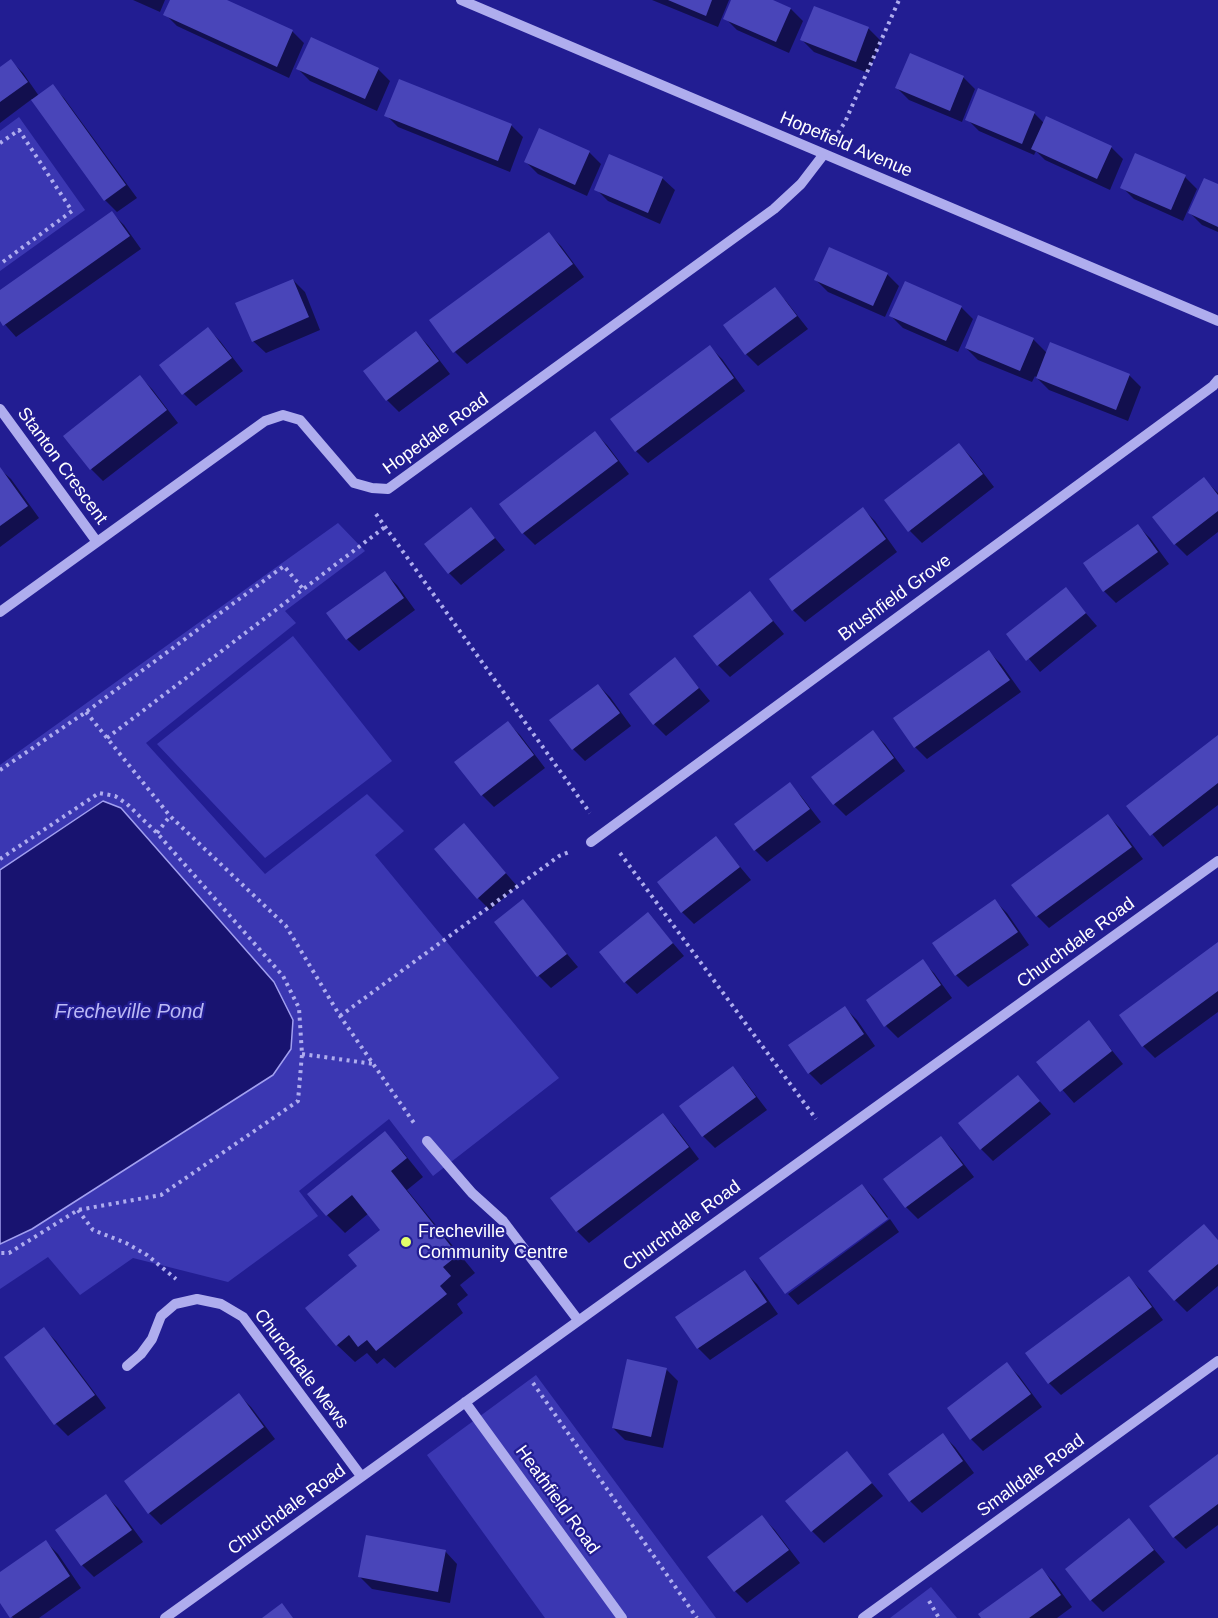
<!DOCTYPE html>
<html>
<head>
<meta charset="utf-8">
<style>
  body { margin:0 }
  canvas { display:block; background:#221d92 }
</style>
</head>
<body>
<canvas width="1218" height="1618"></canvas>
<script>
const context = document.querySelector('canvas').getContext('2d');
context.lineJoin = 'round';
function paint(path, color) {
  context.fillStyle = color;
  context.fill(path, 'evenodd');
}
function poly(rows) {
  const path = new Path2D();
  for (const r of rows) {
    path.moveTo(r[0], r[1]);
    for (let i = 2; i < r.length; i += 2) path.lineTo(r[i], r[i + 1]);
  }
  return path;
}
function strokePath(path, color, width, dash) {
  context.strokeStyle = color;
  context.lineWidth = width;
  context.lineCap = dash ? 'butt' : 'round';
  context.setLineDash(dash || []);
  context.stroke(path);
}
function write(font, color, halo, rows, align = 'center') {
  context.font = font + ' Helvetica,sans-serif';
  context.lineWidth = 4.5;
  context.setLineDash([]);
  context.textBaseline = 'middle';
  context.strokeStyle = halo;
  context.fillStyle = color;
  for (const [text, x, y, turn = 0] of rows) {
    context.save();
    context.translate(x, y);
    context.rotate((+turn || 0) * Math.PI / 180);
    context.textAlign = isNaN(turn) ? turn : align;
    if (halo) context.strokeText(text, 0, 0);
    context.fillText(text, 0, 0);
    context.restore();
  }
}
const green = poly([
  [19,117,85,210,0,271,0,131],
  [338,523,365,551,285,611,296,623,146,743,265,874,367,794,404,831,375,855,559,1078,433,1176,389,1119,299,1191,318,1216,228,1282,133,1258,80,1295,48,1257,0,1289,0,765],
  [293,636,392,761,265,858,157,744],
  [536,1375,716,1618,545,1618,427,1455],
  [931,1587,957,1618,890,1618]
]);
const water = poly([
  [103,801,121,808,274,982,293,1020,291,1049,273,1075,32,1229,0,1244,0,870,103,801]
]);
const shadow = poly([
  [133,0,165,0,160,12],
  [171,0,224,0,292,31,304,43,289,78,177,26,165,14],
  [652,0,729,0,718,27],
  [733,0,769,0,791,9,803,21,789,53,737,30,725,18],
  [815,7,869,29,881,41,868,73,814,52,802,40],
  [11,61,23,73,39,96,52,86,64,98,137,198,117,212,105,200,32,99,0,123,0,69],
  [298,69,378,69,390,81,377,111,310,81],
  [963,77,975,89,962,122,909,100,897,88],
  [1034,113,1045,124,1111,147,1123,159,1110,190,1045,160,1036,151,1034,155,979,131,967,119],
  [386,115,511,125,523,137,510,172,398,127],
  [589,152,601,164,587,196,538,174,526,162],
  [1185,177,1197,189,1183,221,1134,199,1122,187],
  [662,178,675,190,660,224,608,201,596,189],
  [1218,186,1218,232,1202,225,1190,213],
  [112,213,124,225,141,249,16,337,0,319,0,292],
  [549,234,561,246,584,277,467,364,455,352],
  [887,274,899,286,885,317,828,292,816,280],
  [293,280,305,292,320,330,266,353,253,341],
  [774,289,786,301,808,329,758,366,746,354,725,326],
  [961,307,973,319,958,352,903,328,891,316],
  [208,329,220,341,243,371,196,406,184,394,161,365],
  [416,333,428,345,450,374,399,412,387,400,365,371],
  [1033,339,1047,353,1129,375,1141,387,1128,421,1049,390,1035,376,1032,382,978,360,966,348],
  [710,347,722,359,745,391,648,463,636,451],
  [140,377,152,389,178,423,103,481,91,469],
  [595,433,607,445,629,474,535,545,523,533,501,504],
  [959,445,971,457,994,487,922,543,910,531],
  [0,469,11,479,39,518,0,547],
  [1204,479,1218,493,1218,532,1187,556,1175,544],
  [471,509,505,550,461,585,449,573],
  [863,509,875,521,897,552,805,622,793,610],
  [1138,526,1150,538,1169,564,1116,603,1104,591],
  [385,573,397,585,415,610,359,651,347,639],
  [1065,589,1097,626,1040,672,1008,634],
  [750,593,784,634,730,677,718,665],
  [989,652,1001,664,1021,692,927,759,915,747,895,718],
  [675,659,710,701,666,736,654,724],
  [598,685,610,697,631,726,585,761,573,749],
  [508,723,520,735,545,768,494,807,482,795,457,762],
  [873,732,885,744,905,771,846,816,834,804],
  [1218,737,1218,805,1163,847,1129,806],
  [789,784,801,796,821,822,767,862,755,850],
  [1108,816,1120,828,1143,859,1049,928,1037,916],
  [464,825,517,886,490,910,478,898],
  [716,838,751,880,694,924,682,912,659,883],
  [523,901,578,967,551,988,539,976,496,923],
  [995,901,1007,913,1029,945,968,987,956,975,935,944],
  [648,914,684,956,637,994,625,982],
  [1218,944,1218,1012,1155,1058,1143,1046],
  [922,961,934,973,952,998,898,1038,886,1026],
  [845,1008,857,1020,875,1046,821,1085,809,1073],
  [1089,1022,1123,1064,1074,1103,1038,1062],
  [732,1068,744,1080,767,1110,715,1148,703,1136],
  [1018,1077,1051,1114,993,1161,981,1149],
  [663,1115,675,1127,699,1159,589,1243,577,1231],
  [384,1133,402,1151,423,1177,407,1190,475,1273,460,1285,468,1295,457,1304,463,1313,395,1368,384,1358,377,1364,367,1353,355,1362,337,1345,360,1266,382,1230,369,1213,345,1233,327,1215],
  [941,1138,953,1150,974,1177,918,1219,906,1207,885,1180],
  [862,1185,874,1198,888,1217,786,1291],
  [890,1219,899,1232,798,1305,788,1294],
  [1204,1226,1218,1240,1218,1286,1187,1312,1175,1300],
  [745,1272,757,1284,778,1314,710,1360,698,1348],
  [1129,1278,1141,1290,1163,1320,1061,1395,1049,1383,1027,1353],
  [44,1329,56,1341,106,1408,68,1436,56,1424,6,1357],
  [1007,1364,1019,1376,1042,1407,983,1451,971,1439,949,1408],
  [666,1369,678,1381,663,1448,625,1440,613,1428],
  [239,1395,251,1407,275,1439,161,1525,149,1513,126,1481],
  [943,1435,955,1447,974,1473,922,1513,910,1501],
  [846,1453,883,1496,824,1543,812,1531],
  [1218,1456,1218,1525,1186,1549,1174,1537,1151,1507],
  [106,1496,118,1508,143,1542,94,1577,82,1565,57,1531],
  [762,1517,774,1529,800,1563,747,1603,735,1591,709,1557],
  [1129,1520,1165,1562,1103,1612,1091,1600],
  [46,1542,58,1554,81,1588,39,1618,13,1618,0,1600,0,1574],
  [445,1551,457,1564,450,1603,372,1589,360,1577],
  [1042,1570,1054,1582,1072,1607,1057,1618,983,1618]
]);
const building = poly([
  [170,0,227,0,293,30,277,67,163,15],
  [668,0,712,0,706,16],
  [731,0,773,0,791,8,776,42,723,19],
  [814,6,869,27,856,62,800,40],
  [311,37,379,68,365,99,296,69],
  [910,53,964,76,950,111,895,88],
  [11,59,28,82,0,102,0,67],
  [399,79,512,124,498,161,384,116],
  [53,84,126,185,104,201,31,100],
  [978,88,1035,112,1022,144,965,120],
  [1046,116,1112,146,1097,179,1031,149],
  [539,128,590,151,575,185,524,162],
  [1135,153,1186,175,1171,210,1120,188],
  [609,154,663,177,648,213,594,190],
  [1204,178,1218,184,1218,227,1188,213],
  [112,211,130,236,3,326,0,321,0,290],
  [549,232,573,264,453,353,429,320],
  [829,247,888,273,873,306,814,280],
  [293,279,309,317,252,342,235,303],
  [905,281,962,306,946,341,889,316],
  [775,287,797,316,745,355,723,325],
  [978,315,1034,338,1020,371,965,348],
  [208,327,232,358,182,395,159,365],
  [416,331,439,361,386,401,363,371],
  [1050,342,1130,374,1116,410,1036,378],
  [710,345,734,378,635,452,610,419],
  [140,375,167,410,90,470,63,436],
  [595,431,618,461,522,534,499,504],
  [959,443,983,474,908,532,884,500],
  [0,467,28,506,0,526],
  [1204,477,1218,495,1218,511,1174,545,1152,517],
  [471,507,495,538,448,574,424,544],
  [863,507,886,539,792,611,769,579],
  [1138,524,1158,552,1103,592,1083,563],
  [385,571,404,598,346,640,326,613],
  [1066,587,1086,613,1026,661,1006,634],
  [750,591,773,621,717,666,693,636],
  [989,650,1010,680,914,748,893,718],
  [675,657,699,688,653,725,629,694],
  [598,684,620,713,572,750,549,720],
  [508,721,534,755,481,796,454,762],
  [873,730,894,758,833,805,811,777],
  [1218,735,1218,783,1150,836,1126,806],
  [790,782,810,809,754,851,734,824],
  [1108,814,1132,847,1036,917,1011,885],
  [464,823,506,873,477,899,434,849],
  [716,836,740,867,681,913,657,882],
  [523,899,567,954,537,977,494,922],
  [995,899,1018,932,955,976,932,943],
  [648,912,673,943,624,983,599,952],
  [1218,942,1218,991,1142,1047,1119,1015],
  [923,959,941,985,884,1027,866,1000],
  [845,1006,864,1034,808,1074,788,1045],
  [1089,1020,1112,1051,1060,1092,1036,1062],
  [733,1066,756,1097,702,1137,679,1106],
  [1018,1075,1040,1101,980,1150,958,1123],
  [663,1113,689,1147,576,1232,550,1198],
  [385,1131,407,1158,391,1171,458,1255,443,1267,451,1276,440,1286,447,1294,376,1351,367,1340,358,1347,349,1335,336,1346,305,1308,357,1266,348,1255,380,1230,352,1195,326,1216,307,1194],
  [941,1136,963,1165,905,1208,883,1179],
  [862,1184,888,1219,785,1294,759,1258],
  [1204,1224,1218,1240,1218,1264,1174,1301,1148,1271],
  [745,1270,767,1302,697,1349,675,1317],
  [1129,1276,1152,1307,1048,1384,1025,1353],
  [44,1327,95,1395,54,1425,4,1357],
  [627,1359,667,1368,651,1437,612,1428],
  [1007,1362,1031,1394,970,1440,947,1408],
  [239,1393,264,1427,148,1514,124,1481],
  [943,1433,963,1461,909,1502,888,1474],
  [847,1451,872,1483,811,1532,785,1501],
  [1218,1454,1218,1504,1173,1538,1149,1506],
  [106,1494,132,1530,81,1566,55,1530],
  [762,1515,789,1550,734,1592,707,1557],
  [1129,1518,1154,1550,1090,1601,1065,1569],
  [366,1535,446,1550,438,1592,358,1577],
  [46,1540,70,1576,10,1618,0,1603,0,1572],
  [1042,1568,1061,1595,1029,1618,981,1618,978,1614],
  [282,1603,293,1618,262,1618]
]);
const path = poly([
  [838,133,845,122,899,0],
  [0,143,19,130,72,211,0,264],
  [376,514,590,813],
  [86,712,170,816,286,926,340,1016,414,1123],
  [107,738,385,527],
  [0,770,86,712,284,566,303,589],
  [157,833,170,816],
  [620,853,816,1119],
  [0,859,99,793,115,796,127,804,157,833,283,976,299,1008,302,1054,298,1101,161,1195,78,1210,9,1253,0,1253],
  [340,1016,559,856,569,852],
  [302,1054,374,1064],
  [78,1210,93,1230,126,1243,147,1255,176,1279],
  [533,1383,697,1618],
  [929,1601,939,1618]
]);
const minor = poly([
  [461,0,1218,321],
  [0,409,97,542],
  [0,612,265,421,283,415,300,420,354,483,372,488,388,489,774,209,801,184,824,154],
  [591,842,1213,386,1218,380],
  [427,1141,472,1193,503,1221,578,1320],
  [127,1366,141,1354,152,1339,161,1316,175,1304,197,1299,221,1304,243,1317,361,1476],
  [465,1402,622,1618],
  [165,1618,1218,861],
  [863,1618,1218,1361]
]);
const markers = [
  [406,1242,6,"#e2fe6b"]
];
const streetNames = [
  ["Hopefield Avenue",846,145,23],
  ["Hopedale Road",436,434,-36],
  ["Stanton Crescent",62,466,54],
  ["Brushfield Grove",895,598,-36],
  ["Churchdale Road",1076,943,-36],
  ["Churchdale Road",682,1226,-36],
  ["Churchdale Mews",301,1369,53],
  ["Smalldale Road",1031,1476,-36],
  ["Heathfield Road",557,1500,54],
  ["Churchdale Road",287,1510,-36]
];
const poiNames = [
  ["Frecheville",418,1232],
  ["Community Centre",418,1253]
];
const waterNames = [
  ["Frecheville Pond",129,1012]
];
paint(green, '#3b37b2');
paint(water, '#181370');
strokePath(water, '#a2a0f0', 1.5);
paint(shadow, '#0007');
paint(building, '#4945b9');
strokePath(path, '#afadee', 4, [3, 4.5]);
strokePath(minor, '#afadee', 10);
for (const [x, y, r, color] of markers) {
  const dot = new Path2D();
  dot.arc(x, y, r, 0, 2 * Math.PI);
  context.fillStyle = color;
  context.fill(dot);
  strokePath(dot, '#221d92', 2);
}
write('18px', '#fff', '#221d92', streetNames);
write('18px', '#fff', '#221d92', poiNames, 'left');
write('italic 20px', '#bbb9f5', '#221d92', waterNames);
</script>
</body>
</html>
